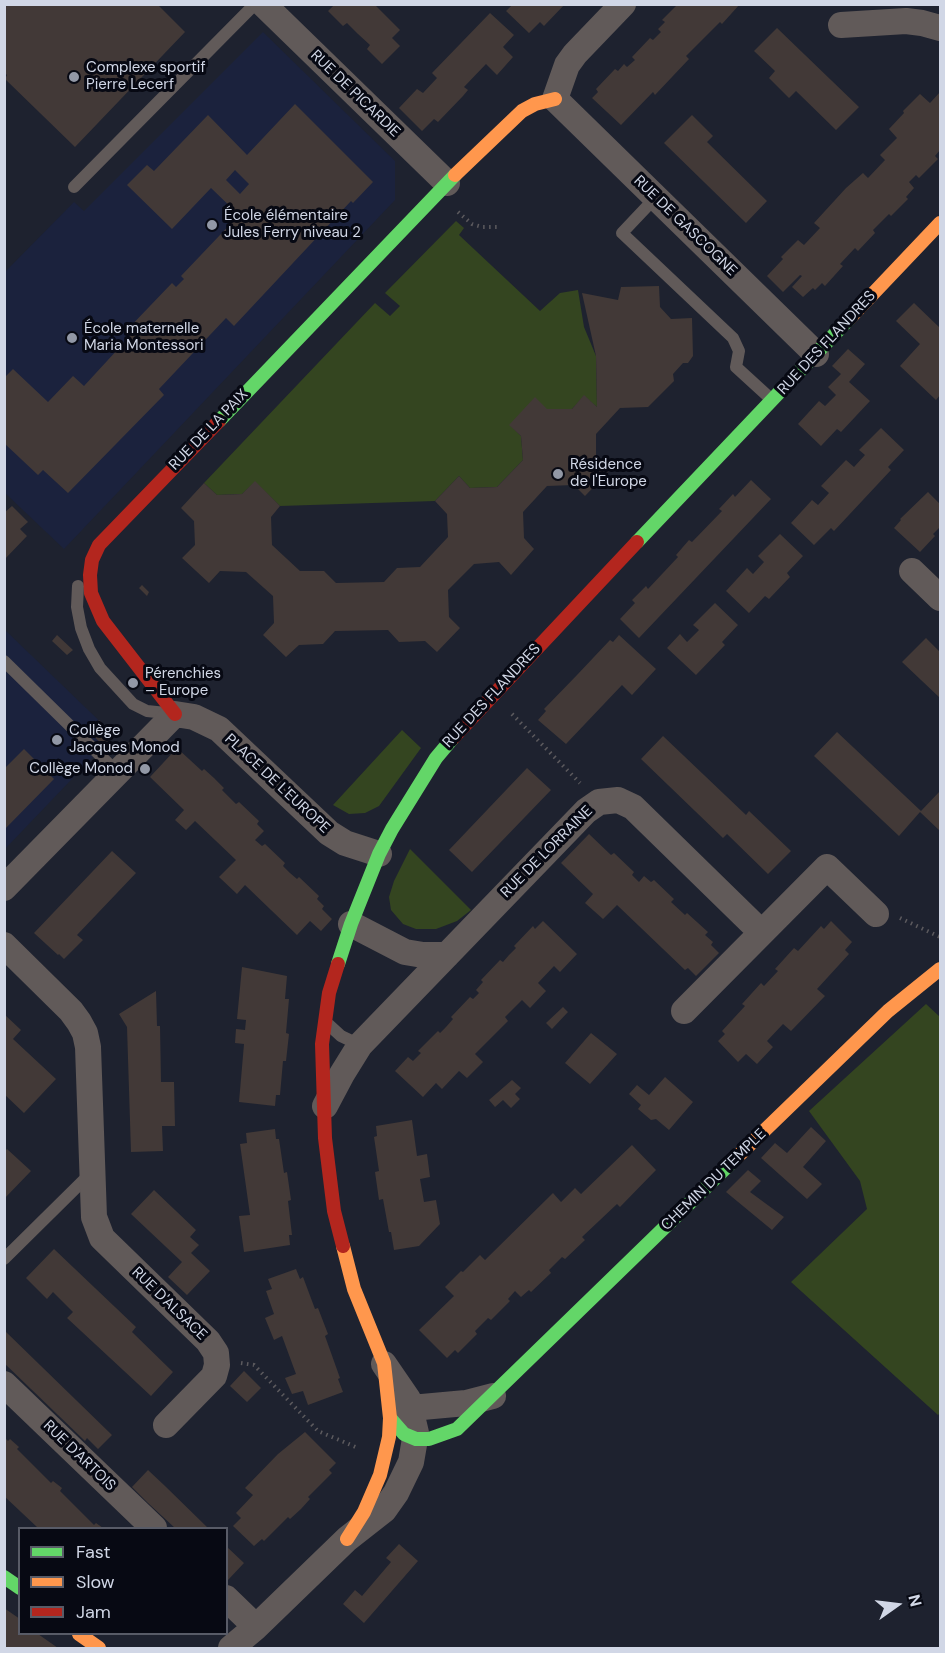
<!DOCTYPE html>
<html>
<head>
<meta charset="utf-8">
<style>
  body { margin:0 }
  #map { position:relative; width:945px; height:1653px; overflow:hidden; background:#1e222f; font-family:"DM Sans",sans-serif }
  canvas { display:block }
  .frame { position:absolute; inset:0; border:6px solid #d1d7e6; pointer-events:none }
  .legend { position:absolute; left:18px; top:1527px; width:210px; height:108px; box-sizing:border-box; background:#070913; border:2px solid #585b67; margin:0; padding:8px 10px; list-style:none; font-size:18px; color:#d1d7e6 }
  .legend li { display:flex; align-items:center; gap:12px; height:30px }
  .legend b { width:30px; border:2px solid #585b67 }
  .north { position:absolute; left:867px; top:1575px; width:60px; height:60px; -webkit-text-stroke:4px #070913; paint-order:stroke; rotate:76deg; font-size:16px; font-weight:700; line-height:24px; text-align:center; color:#d1d7e6 }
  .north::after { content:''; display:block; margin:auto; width:21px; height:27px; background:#d1d7e6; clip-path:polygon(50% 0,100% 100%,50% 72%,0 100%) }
</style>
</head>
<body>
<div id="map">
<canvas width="945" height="1653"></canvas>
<div class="frame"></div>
<ul class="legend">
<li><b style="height:8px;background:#63d668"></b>Fast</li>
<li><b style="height:8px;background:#ff974d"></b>Slow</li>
<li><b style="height:8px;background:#b3261e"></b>Jam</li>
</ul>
<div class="north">N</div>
</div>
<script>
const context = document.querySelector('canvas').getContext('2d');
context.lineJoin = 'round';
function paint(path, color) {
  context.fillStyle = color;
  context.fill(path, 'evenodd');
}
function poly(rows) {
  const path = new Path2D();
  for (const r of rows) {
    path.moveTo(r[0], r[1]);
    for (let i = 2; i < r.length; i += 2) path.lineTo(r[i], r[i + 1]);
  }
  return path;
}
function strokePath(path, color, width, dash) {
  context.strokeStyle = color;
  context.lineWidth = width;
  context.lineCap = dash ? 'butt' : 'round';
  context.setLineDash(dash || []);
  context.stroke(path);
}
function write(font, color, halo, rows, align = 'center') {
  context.font = font + ' "DM Sans",sans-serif';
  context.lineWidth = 6;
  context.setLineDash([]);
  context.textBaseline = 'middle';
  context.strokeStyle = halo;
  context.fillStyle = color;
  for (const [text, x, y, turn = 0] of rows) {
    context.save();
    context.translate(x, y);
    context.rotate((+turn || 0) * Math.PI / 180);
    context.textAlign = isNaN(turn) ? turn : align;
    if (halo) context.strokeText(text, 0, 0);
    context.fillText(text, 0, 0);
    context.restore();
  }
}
const built = poly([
  [263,32,395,161,395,200,64,549,5,493,4,273,74,202,84,211],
  [4,629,114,735,5,849,4,849]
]);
const green = poly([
  [456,221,464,228,459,235,540,311,560,293,578,290,584,327,596,356,597,407,584,396,572,409,547,409,510,425,521,436,523,460,497,487,470,488,459,476,435,501,280,506,255,482,242,494,217,495,204,483,375,303,390,316,400,306,385,293],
  [402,730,421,748,379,806,365,813,349,814,333,805],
  [410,849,471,910,457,921,436,929,416,929,403,924,391,910,389,897,394,881],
  [926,1004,940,1017,940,1413,938,1415,791,1282,867,1209,860,1181,809,1111]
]);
const building = poly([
  [4,4,157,4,185,32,75,147,5,79,7,75,4,72],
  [335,4,374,4,400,30,392,38,400,46,382,64,367,49,370,45,358,34,347,23,343,26,328,11],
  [513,4,565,4,544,26,540,22,529,33,506,11],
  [678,4,740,4,722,24,720,22,686,56,689,59,655,95,653,92,621,125,592,98,598,92,596,89,615,69,618,71,624,64,627,67,635,60,632,57,650,38,653,40,661,32,658,29,665,22,662,20],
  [490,13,514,35,503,47,513,57,497,75,486,64,464,87,468,90,463,96,438,122,434,119,422,131,399,108,417,89,423,93,437,78,432,73],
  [777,28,859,107,836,130,796,91,789,98,769,78,775,71,754,51],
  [940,92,940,150,935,156,938,159,919,178,916,175,909,182,914,188,906,197,908,199,891,216,889,214,873,230,875,233,858,251,855,248,840,264,843,266,825,286,822,283,815,290,813,288,803,297,792,287,802,276,800,275,783,292,767,276,783,259,781,257,798,240,804,245,820,228,814,223,846,188,863,173,868,178,885,160,880,155,897,138,889,129,904,113,903,111,920,94,930,103],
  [295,104,373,182,353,203,351,201,234,326,226,318,159,389,164,395,68,493,43,470,38,475,4,443,4,378,13,369,48,402,73,376,84,386,130,336,126,331,172,283,176,287,184,279,181,276,239,215,211,188,172,229,127,185,147,165,154,171,208,115,247,155],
  [235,170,249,184,240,194,226,180],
  [692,115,713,136,707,142,767,201,746,223,664,143],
  [659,286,660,307,671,319,692,318,693,356,688,363,683,363,673,374,674,381,648,407,620,408,596,434,596,459,609,471,585,496,574,485,547,486,523,512,524,538,534,549,511,575,499,562,474,564,448,590,449,617,460,628,437,652,425,641,399,642,388,630,335,631,323,644,299,645,286,657,263,635,274,623,273,596,246,572,220,571,209,583,182,558,195,545,194,521,181,508,204,483,217,495,242,494,255,481,280,506,271,517,272,545,300,571,324,571,336,583,384,582,397,568,420,567,448,537,447,514,435,501,459,476,470,488,497,487,523,460,521,436,509,425,535,397,547,409,572,409,584,395,597,407,596,356,582,293,618,300,621,287],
  [914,303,939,327,940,326,940,395,936,400,900,366,920,344,896,321],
  [848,349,865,364,849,382,870,401,841,432,837,429,821,446,798,424,819,401,825,406,836,395,828,387,841,374,832,366],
  [881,428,904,450,888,467,891,470,834,531,831,528,814,545,791,523,812,500,818,505,829,493,821,486,846,460,854,467,865,455,859,450],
  [751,480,771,499,639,638,620,619,635,603,632,600,646,586,648,589,678,557,676,555,689,540,692,542,722,511,719,509,733,494,735,497],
  [928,492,940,504,940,529,939,528,933,534,935,536,920,552,894,528,901,520,900,519],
  [12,506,28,522,20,529,27,536,4,560,4,513],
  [780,534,803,556,787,573,790,577,769,599,765,596,749,613,726,591,747,568,753,574,764,562,758,556],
  [142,585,149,592,147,596,139,588],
  [715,603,738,625,722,642,725,645,696,675,667,648,680,634,687,642,699,630,693,625],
  [57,635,73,650,67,655,52,641],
  [619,635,656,669,632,695,622,685,566,744,538,720,546,711,544,709,577,675,610,640,613,642],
  [926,638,940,652,940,698,902,662],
  [99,720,114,735,104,746,88,731],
  [837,732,921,811,940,791,940,831,920,812,899,836,814,756],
  [663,736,746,815,749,811,791,851,768,874,727,834,723,838,641,759],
  [177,748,202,771,204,769,214,778,224,788,222,790,236,804,239,802,259,821,257,824,264,831,255,840,262,846,265,844,285,863,283,866,290,873,297,879,299,877,319,896,317,899,324,906,322,909,332,919,321,931,310,921,297,935,245,885,237,894,219,877,236,860,195,821,186,830,175,820,184,810,150,777],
  [24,749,54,779,4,830,4,769],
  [527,768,551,790,472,872,449,850],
  [589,834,611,855,614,853,634,872,632,875,639,882,644,876,651,882,654,880,674,899,671,902,685,915,687,913,708,932,705,935,713,942,711,945,719,953,696,976,688,968,685,970,617,905,603,919,585,903,593,894,561,863],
  [112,851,136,873,77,935,83,940,64,959,59,954,58,955,34,933],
  [543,921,577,954,560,972,554,966,538,983,546,991,530,1008,522,1000,505,1017,508,1021,475,1054,483,1062,467,1078,459,1071,442,1089,436,1083,423,1097,395,1071,408,1057,413,1061,421,1053,418,1051,438,1031,440,1033,446,1027,453,1019,451,1017,470,997,473,999,479,993,476,990,483,982,481,980,500,960,503,962,509,955,516,948,514,946,533,926,535,929],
  [831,921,852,942,845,950,849,954,817,989,825,996,791,1031,783,1024,767,1041,773,1047,757,1064,746,1054,738,1062,718,1041,725,1034,722,1031,745,1006,742,1004,752,993,761,983,764,986,778,971,775,969,794,948,798,951,821,926,824,929],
  [242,967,287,976,285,999,289,999,286,1033,289,1034,286,1061,283,1061,280,1095,276,1095,275,1106,239,1102,244,1044,235,1043,236,1029,245,1030,246,1020,237,1019],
  [156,991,157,1026,160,1026,161,1082,174,1082,175,1126,162,1126,163,1151,131,1152,127,1027,119,1014],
  [563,1007,568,1012,552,1029,546,1023],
  [4,1014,21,1030,13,1039,56,1079,24,1113,4,1094],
  [591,1033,617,1054,590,1084,565,1063],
  [665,1077,693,1102,669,1130,656,1119,651,1120,638,1109,641,1105,629,1094,637,1085,649,1095],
  [512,1080,521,1088,515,1094,520,1099,511,1108,503,1100,495,1107,489,1100],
  [412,1120,417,1156,427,1154,430,1177,420,1179,424,1202,436,1200,440,1224,419,1246,394,1250,391,1232,389,1232,383,1199,379,1200,375,1172,379,1171,374,1137,377,1136,376,1126],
  [811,1127,826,1141,803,1167,822,1184,807,1199,761,1158,775,1143,787,1153],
  [275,1129,276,1139,279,1139,284,1173,287,1172,291,1200,288,1201,292,1235,289,1235,290,1245,244,1252,239,1216,250,1215,240,1144,247,1143,246,1133],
  [632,1145,656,1170,620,1207,617,1204,582,1237,585,1240,565,1259,562,1257,549,1270,551,1273,531,1292,529,1290,521,1297,515,1291,508,1299,510,1301,491,1320,488,1318,475,1331,477,1334,458,1353,455,1350,447,1358,419,1330,454,1296,445,1287,461,1271,463,1272,480,1255,485,1260,553,1193,561,1202,575,1188,581,1194],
  [7,1149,31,1171,4,1199,4,1152],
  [748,1170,761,1181,750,1192,784,1217,772,1230,726,1192],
  [154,1190,196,1230,190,1237,199,1245,191,1253,210,1271,187,1295,168,1277,182,1262,131,1214],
  [54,1249,136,1327,132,1332,173,1372,151,1396,67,1318,73,1312,53,1292,47,1299,26,1278],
  [296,1269,300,1279,303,1277,315,1309,318,1308,328,1334,325,1336,340,1378,338,1379,343,1392,308,1405,303,1391,292,1394,285,1378,296,1374,282,1336,274,1340,265,1318,274,1314,266,1291,272,1289,268,1279],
  [4,1330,112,1435,98,1449,87,1438,85,1441,4,1363],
  [244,1371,261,1388,247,1402,230,1386],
  [305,1432,336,1463,329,1470,332,1473,308,1497,310,1499,301,1509,290,1519,288,1517,264,1541,262,1539,254,1546,233,1526,241,1518,236,1513,253,1495,245,1488,278,1454],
  [4,1437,8,1441,10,1439,19,1447,17,1449,51,1483,53,1481,62,1488,60,1491,94,1525,96,1523,103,1528,38,1528,4,1496],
  [148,1470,165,1486,208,1528,175,1528,148,1503,132,1487],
  [399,1544,418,1561,364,1623,343,1604,355,1590,362,1596,391,1562,386,1558],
  [226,1546,244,1563,228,1580,226,1579],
  [4,1608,20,1619,20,1634,38,1634,58,1648,4,1648]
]);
const path = poly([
  [458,212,472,224,482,227,500,227],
  [512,714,580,783],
  [900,918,940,937],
  [241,1363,254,1365,318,1431,358,1448]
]);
const lane = poly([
  [74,187,255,4],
  [656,197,622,233,733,338,739,351,736,367,771,399],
  [78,586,77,607,81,628,89,649,100,668,133,704,147,711,166,713],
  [4,661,117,772],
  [329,1025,341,1036,360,1045],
  [4,1259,90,1174]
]);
const street = poly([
  [263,4,447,183],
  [623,4,575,54,567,65,555,99,816,354],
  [841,25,906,21,922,23,940,28],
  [912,571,940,598],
  [4,888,175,714,194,717,219,729,329,833,345,843,379,854],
  [351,924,405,952,423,955,447,955],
  [4,945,71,1011,79,1022,85,1033,88,1047,94,1217,102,1238,208,1341,216,1353,217,1365,214,1376,166,1425],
  [684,1011,827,867,876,914],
  [325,1106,342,1074,360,1045,586,811,599,802,618,800,633,807,761,932],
  [4,1384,154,1528],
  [397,1413,411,1408,466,1403,493,1396],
  [226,1598,256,1627],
  [231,1648,256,1627,347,1539,384,1510,396,1493,411,1462,416,1433,408,1399,384,1364]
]);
const fast = poly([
  [219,421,455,175],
  [637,542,849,319],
  [338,964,351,924,379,854,392,829,436,758,452,739],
  [390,1418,404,1434,416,1439,429,1439,457,1429,735,1159],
  [4,1577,20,1588]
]);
const slow = poly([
  [455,175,522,111,535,104,555,99],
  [849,319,940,223],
  [735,1159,888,1011,940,969],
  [343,1246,354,1289,384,1363,390,1418,389,1437,380,1475,364,1512,347,1539],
  [79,1634,99,1648]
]);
const jam = poly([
  [175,714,103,621,91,593,90,575,92,560,99,545,219,421],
  [452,739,637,542],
  [338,964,329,993,322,1044,325,1138,334,1211,343,1246]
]);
const markers = [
  [74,77,6,"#9298a6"],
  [212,225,6,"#9298a6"],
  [72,338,6,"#9298a6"],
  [558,474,6,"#9298a6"],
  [133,683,6,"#9298a6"],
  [57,740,6,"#9298a6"],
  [145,769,6,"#9298a6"]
];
const poiNames = [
  ["Complexe sportif",86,68],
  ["Pierre Lecerf",86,85],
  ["École élémentaire",224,216],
  ["Jules Ferry niveau 2",224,233],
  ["École maternelle",84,329],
  ["Maria Montessori",84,346],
  ["Résidence",570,465],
  ["de l'Europe",570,482],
  ["Pérenchies",145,674],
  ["– Europe",145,691],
  ["Collège",69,731],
  ["Jacques Monod",69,748],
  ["Collège Monod",133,769,"right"]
];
const streetNames = [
  ["RUE DE PICARDIE",355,94,44],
  ["RUE DE GASCOGNE",685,226,44],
  ["RUE DES FLANDRES",827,343,-47],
  ["RUE DE LA PAIX",209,430,-46],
  ["RUE DES FLANDRES",492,696,-47],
  ["PLACE DE L'EUROPE",277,784,43],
  ["RUE DE LORRAINE",547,852,-45],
  ["CHEMIN DU TEMPLE",714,1180,-44],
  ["RUE D'ALSACE",169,1304,44],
  ["RUE D'ARTOIS",79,1456,44]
];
paint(built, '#1b223d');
paint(green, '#344520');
paint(building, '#423937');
strokePath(path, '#5c5a5e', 4, [1.5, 4.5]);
strokePath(lane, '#615a59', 12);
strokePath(street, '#615a59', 26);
strokePath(fast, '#63d668', 14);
strokePath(slow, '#ff974d', 14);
strokePath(jam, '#b3261e', 14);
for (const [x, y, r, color] of markers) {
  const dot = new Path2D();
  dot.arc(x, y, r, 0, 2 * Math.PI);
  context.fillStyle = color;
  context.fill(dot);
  strokePath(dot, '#070913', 2);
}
write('15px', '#d1d7e6', '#070913', poiNames, 'left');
write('15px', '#d1d7e6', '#070913', streetNames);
</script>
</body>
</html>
